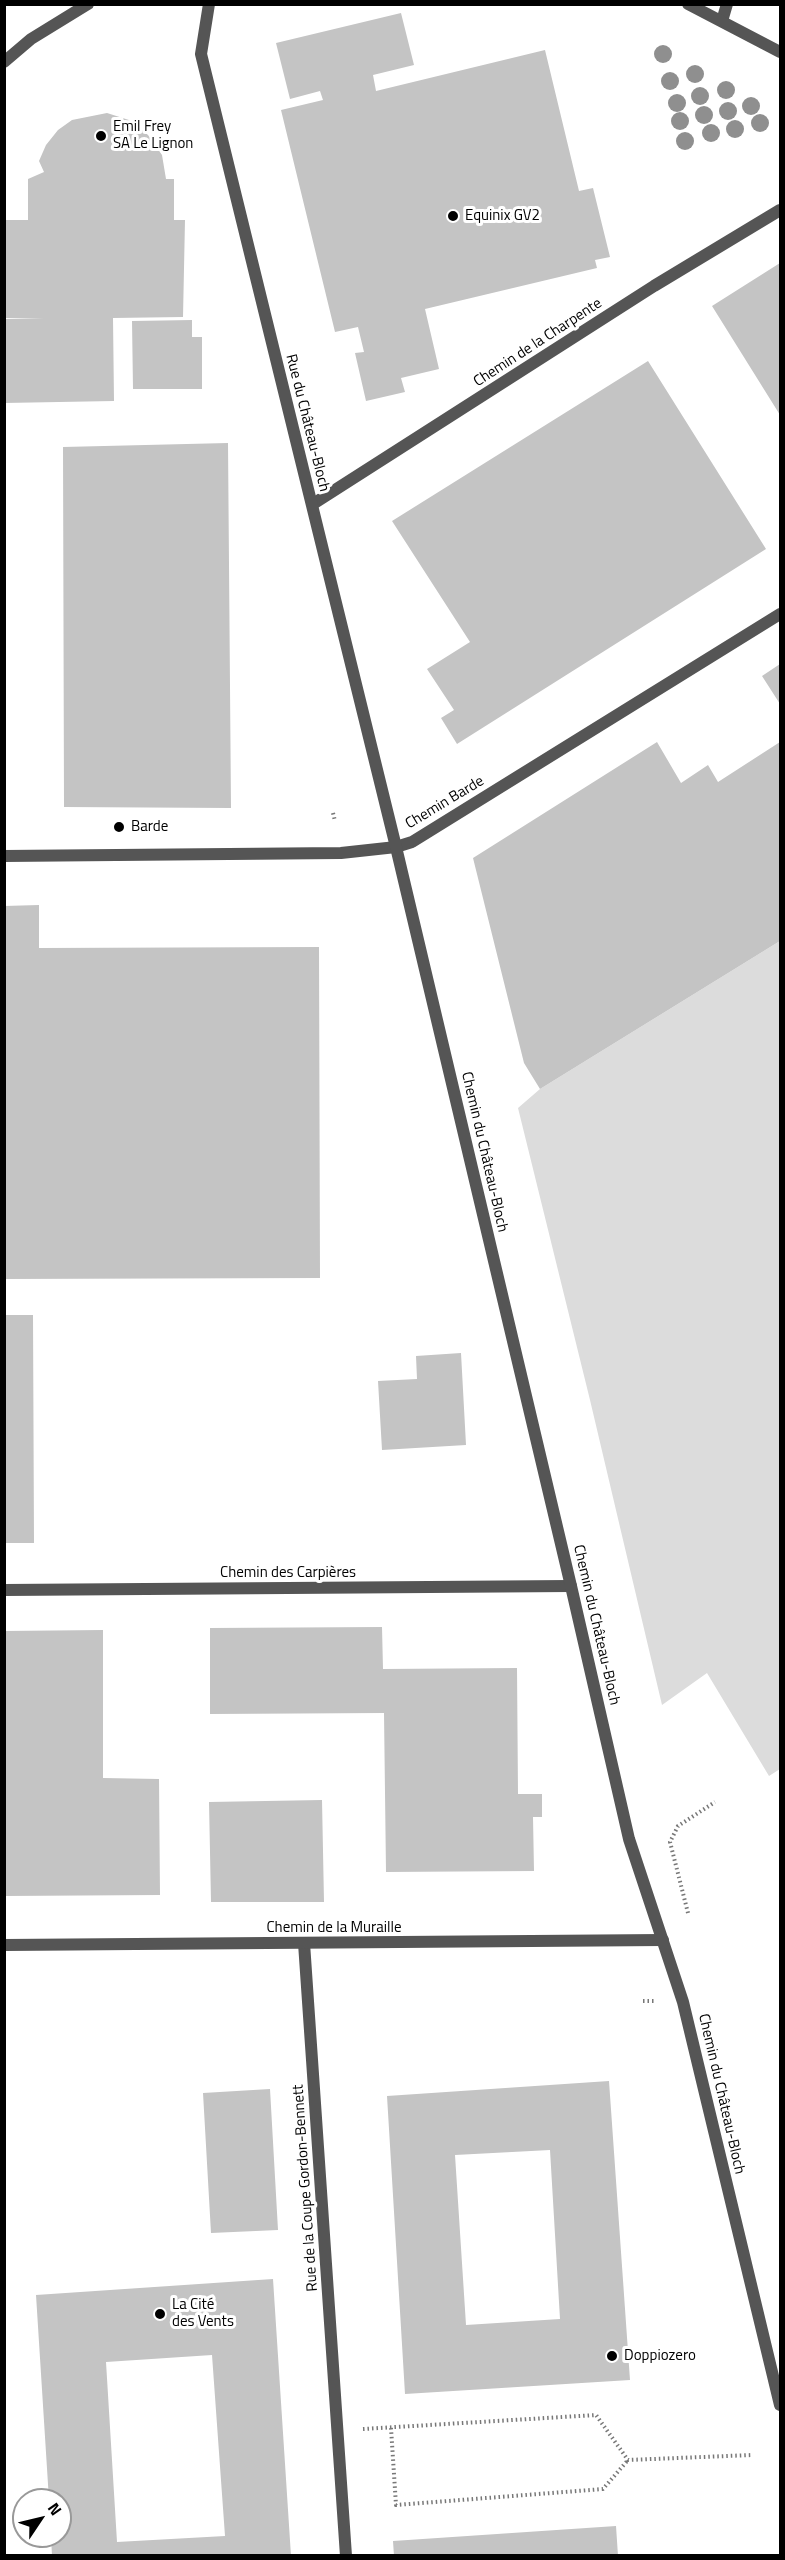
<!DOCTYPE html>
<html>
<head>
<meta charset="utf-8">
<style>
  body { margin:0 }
  #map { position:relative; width:785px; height:2560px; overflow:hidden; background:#fff; font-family:"Titillium Web",sans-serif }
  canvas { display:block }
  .frame { position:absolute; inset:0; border:6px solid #000; pointer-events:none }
  .north { position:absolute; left:12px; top:2488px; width:60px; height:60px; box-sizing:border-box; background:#fff; border:2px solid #999; border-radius:50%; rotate:55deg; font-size:16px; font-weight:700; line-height:24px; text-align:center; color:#000 }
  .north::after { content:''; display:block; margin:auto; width:21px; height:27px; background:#000; clip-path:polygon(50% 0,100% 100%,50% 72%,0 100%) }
</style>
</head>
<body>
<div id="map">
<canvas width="785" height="2560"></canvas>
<div class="frame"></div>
<div class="north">N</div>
</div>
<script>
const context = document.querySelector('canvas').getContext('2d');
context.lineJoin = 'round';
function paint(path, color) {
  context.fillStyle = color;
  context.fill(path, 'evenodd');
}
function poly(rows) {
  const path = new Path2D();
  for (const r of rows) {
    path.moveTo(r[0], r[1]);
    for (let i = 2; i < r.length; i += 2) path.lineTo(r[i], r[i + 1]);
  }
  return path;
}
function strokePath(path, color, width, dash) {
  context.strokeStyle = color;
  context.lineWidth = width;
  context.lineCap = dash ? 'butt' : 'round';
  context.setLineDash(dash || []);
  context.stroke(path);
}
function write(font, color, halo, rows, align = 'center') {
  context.font = font + ' "Titillium Web",sans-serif';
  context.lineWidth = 6;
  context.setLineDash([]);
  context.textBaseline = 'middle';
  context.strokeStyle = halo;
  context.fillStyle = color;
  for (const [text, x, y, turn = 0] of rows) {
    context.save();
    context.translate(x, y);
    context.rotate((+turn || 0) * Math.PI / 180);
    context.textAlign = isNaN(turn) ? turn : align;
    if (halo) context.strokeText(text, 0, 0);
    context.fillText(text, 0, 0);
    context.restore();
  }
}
const green = poly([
  [780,941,780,1769,769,1776,707,1673,662,1705,590,1400,518,1108,540,1089]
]);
const building = poly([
  [401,13,414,65,373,75,376,91,545,50,579,191,593,188,610,257,595,260,597,268,425,309,439,369,401,378,405,392,366,401,355,353,364,352,358,327,335,332,281,110,323,100,320,91,290,99,276,43],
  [107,113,132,121,148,135,162,155,166,179,174,179,174,220,185,220,183,317,113,318,114,401,4,403,4,319,44,318,4,318,4,220,28,220,28,179,44,172,39,161,46,145,58,130,72,120],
  [780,263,780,415,712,306],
  [192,320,192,337,202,337,202,389,133,389,132,321],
  [648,361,766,549,457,744,441,718,454,710,427,669,470,642,392,521],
  [228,443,231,808,64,807,63,447],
  [780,664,780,704,762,676],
  [657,742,681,783,708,765,718,782,780,742,780,941,540,1089,524,1063,473,858],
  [39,905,39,948,319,947,320,1278,4,1279,4,906],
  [4,1315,33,1315,34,1543,4,1543],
  [461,1353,466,1445,382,1450,378,1381,417,1379,416,1356],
  [382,1627,383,1669,517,1668,518,1794,542,1794,542,1817,533,1817,534,1871,386,1872,384,1713,210,1714,210,1628],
  [103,1630,103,1778,159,1779,160,1895,4,1896,4,1631],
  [322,1800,324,1902,211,1902,209,1802],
  [609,2081,630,2380,405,2394,387,2096],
  [550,2150,560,2319,466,2325,455,2155],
  [270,2089,278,2230,211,2233,203,2093],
  [273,2279,291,2556,52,2556,51,2536,60,2536,60,2500,49,2500,36,2295],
  [212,2355,225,2536,117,2542,106,2362],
  [616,2526,618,2556,394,2556,393,2541]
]);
const path = poly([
  [333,813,335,821],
  [688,1913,670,1842,678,1826,715,1802],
  [643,2001,656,2001],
  [391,2428,396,2505,603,2489,628,2460],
  [363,2429,596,2415,628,2460,752,2455]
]);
const service = poly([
  [722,21,727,4]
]);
const pedestrian = poly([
  [304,1943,346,2556]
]);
const minor = poly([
  [313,504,654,286,780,210],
  [4,856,341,853,396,847,412,842,780,614],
  [4,1590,571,1586],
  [4,1945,663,1940]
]);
const tertiary = poly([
  [209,4,201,54,396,847,571,1586,629,1839,683,2002,780,2405],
  [688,4,780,52],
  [4,62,31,39,88,4]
]);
const trees = [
  [663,54],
  [695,74],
  [670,81],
  [726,90],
  [700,96],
  [677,103],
  [751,106],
  [728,111],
  [704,115],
  [680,121],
  [760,123],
  [735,129],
  [711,133],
  [685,141]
];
const markers = [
  [101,136,6,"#000"],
  [453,216,6,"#000"],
  [119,827,6,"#000"],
  [160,2314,6,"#000"],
  [612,2356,6,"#000"]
];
const poiNames = [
  ["Emil Frey",113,127],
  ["SA Le Lignon",113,144],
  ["Equinix GV2",465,216],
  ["Barde",131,827],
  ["La Cité",172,2305],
  ["des Vents",172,2322],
  ["Doppiozero",624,2356]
];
const streetNames = [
  ["Chemin de la Charpente",538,343,-33],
  ["Rue du Château-Bloch",307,423,76],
  ["Chemin Barde",445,803,-31],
  ["Chemin du Château-Bloch",484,1152,77],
  ["Chemin des Carpières",288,1573],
  ["Chemin du Château-Bloch",596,1625,77],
  ["Chemin de la Muraille",334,1928],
  ["Chemin du Château-Bloch",721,2094,77],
  ["Rue de la Coupe Gordon-Bennett",306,2188,-94]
];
paint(green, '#dcdcdc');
paint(building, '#c4c4c4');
strokePath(path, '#777', 4, [1.5, 3]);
strokePath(service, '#555', 12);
strokePath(pedestrian, '#555', 12);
strokePath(minor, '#555', 12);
strokePath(tertiary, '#555', 12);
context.fillStyle = '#8f8f8f';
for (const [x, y] of trees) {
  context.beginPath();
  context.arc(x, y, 9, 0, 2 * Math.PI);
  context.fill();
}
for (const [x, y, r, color] of markers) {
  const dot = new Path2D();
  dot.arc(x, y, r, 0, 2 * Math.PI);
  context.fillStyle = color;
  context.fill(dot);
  strokePath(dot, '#fff', 2);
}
write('15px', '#000', '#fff', poiNames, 'left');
write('15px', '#000', '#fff', streetNames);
</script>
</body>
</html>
